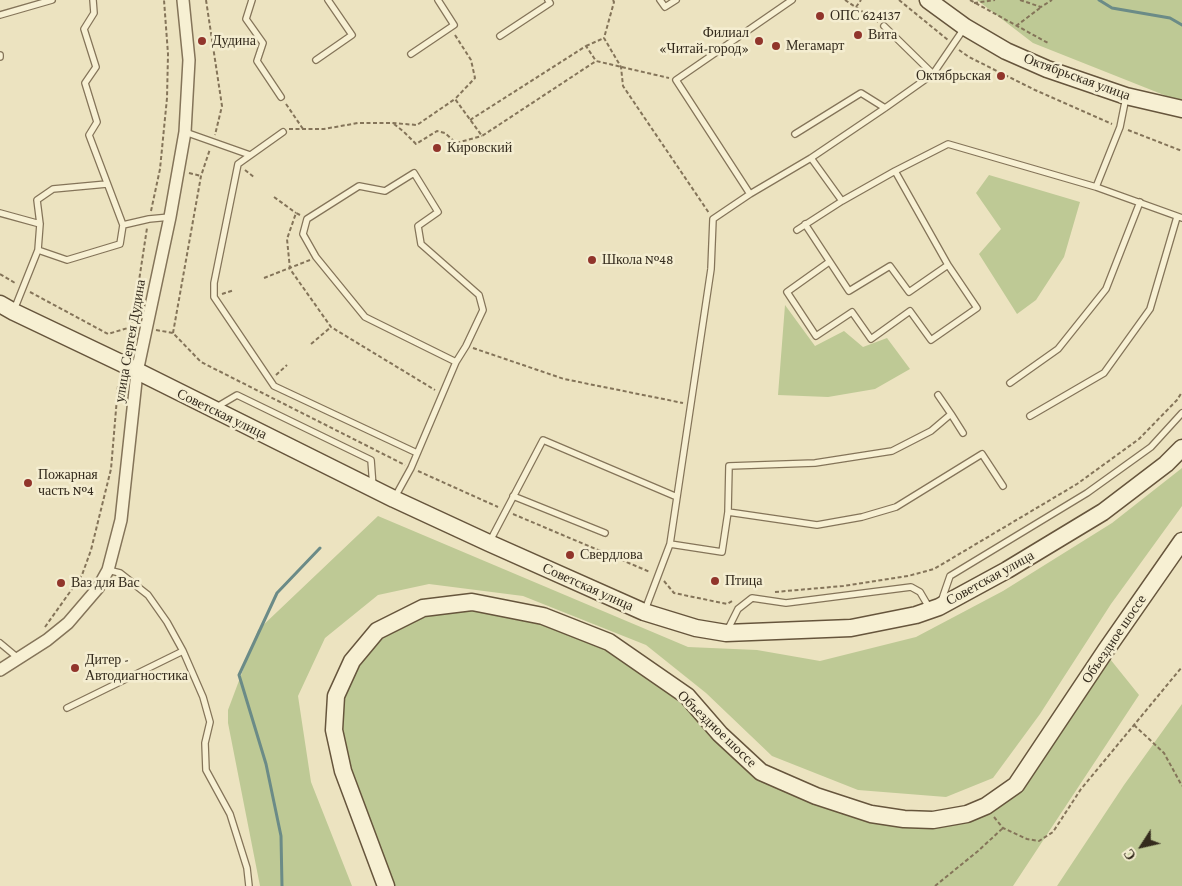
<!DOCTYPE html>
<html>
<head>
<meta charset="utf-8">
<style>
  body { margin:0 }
  #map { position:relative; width:1182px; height:886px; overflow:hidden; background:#ece3c0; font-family:"Crimson Pro",serif }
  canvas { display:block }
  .north { position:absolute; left:1117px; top:821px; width:50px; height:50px; -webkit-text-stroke:4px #f4edd0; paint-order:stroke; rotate:235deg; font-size:14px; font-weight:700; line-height:20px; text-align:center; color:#342b1d }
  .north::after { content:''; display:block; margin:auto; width:18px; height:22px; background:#342b1d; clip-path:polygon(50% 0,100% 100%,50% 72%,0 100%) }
</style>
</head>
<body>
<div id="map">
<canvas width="1182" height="886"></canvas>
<div class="north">С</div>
</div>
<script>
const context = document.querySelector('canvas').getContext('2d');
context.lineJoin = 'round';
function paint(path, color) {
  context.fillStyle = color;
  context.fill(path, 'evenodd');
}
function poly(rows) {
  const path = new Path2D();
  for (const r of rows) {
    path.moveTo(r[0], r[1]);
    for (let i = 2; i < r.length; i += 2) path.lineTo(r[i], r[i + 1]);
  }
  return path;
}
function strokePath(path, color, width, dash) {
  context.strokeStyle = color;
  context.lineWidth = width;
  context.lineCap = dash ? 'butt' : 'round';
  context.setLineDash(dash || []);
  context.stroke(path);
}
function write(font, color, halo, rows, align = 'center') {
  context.font = font + ' "Crimson Pro",serif';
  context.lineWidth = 5;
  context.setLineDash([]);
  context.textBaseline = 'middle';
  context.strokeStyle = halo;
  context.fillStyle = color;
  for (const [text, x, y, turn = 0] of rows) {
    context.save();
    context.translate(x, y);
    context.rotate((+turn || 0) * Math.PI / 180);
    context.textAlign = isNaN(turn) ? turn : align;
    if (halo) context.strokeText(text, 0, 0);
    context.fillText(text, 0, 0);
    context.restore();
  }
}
const green = poly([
  [977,0,1182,0,1182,100,1169,97,1033,43],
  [989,175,1080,202,1064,257,1036,300,1017,314,979,254,1001,229,976,193],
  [785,305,815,346,844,331,863,347,887,338,910,369,875,389,828,397,778,395],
  [1182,468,1182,506,1111,604,1040,714,993,778,946,797,858,790,772,756,706,693,646,645,523,596,429,584,378,595,325,638,298,696,311,782,352,886,260,886,228,723,228,710,258,630,378,516,688,647,757,650,820,661,916,637,1003,591,1112,523],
  [472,606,540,620,602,642,683,698,716,734,812,799,960,819,1019,786,1106,654,1139,695,1013,886,391,886,337,730,340,698,355,664,377,634,421,613],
  [1182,704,1182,886,1057,886,1124,785]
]);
const stream = poly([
  [1099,0,1112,8,1170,18,1182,25],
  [282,886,281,836,266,764,239,675,277,593,320,548]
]);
const path = poly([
  [206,0,222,106,215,135],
  [613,0,614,2,604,38,621,67,623,86,709,213],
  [845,0,878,22],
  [899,0,948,40],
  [970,0,1048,43],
  [1020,0,1041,7,1052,0],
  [974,3,995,0],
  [856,7,861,0],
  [1016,26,1040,8],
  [455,35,471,60,475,78,455,99],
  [586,46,604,38],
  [959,50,969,57,1035,90,1112,124],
  [286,104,303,129],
  [470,120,586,46,596,61],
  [394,124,404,132,416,144,437,131,445,133,456,143,482,136],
  [289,129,324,129,358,123,392,123,417,125,455,99,482,136,596,61,669,78],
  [1128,130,1182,151],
  [245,170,255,178],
  [189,173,201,176],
  [274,197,296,213],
  [151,211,160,169,167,98,168,54,164,0],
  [300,215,296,213,287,239,290,269,331,327,435,390],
  [0,274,15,283],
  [264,278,310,260],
  [30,292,108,334,131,327],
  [222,294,234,290],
  [134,327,132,327,147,228],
  [156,330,173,333,201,362,405,465],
  [173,333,201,176,210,149],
  [311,344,331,327],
  [473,348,564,379,683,403],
  [276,375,287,365],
  [418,471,498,507],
  [513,514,650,572],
  [664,581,674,593,727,604,734,600],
  [775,592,843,586,908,576,934,569,1077,484,1139,439,1177,400,1182,392],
  [45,627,82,575,91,550,111,469,118,386],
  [1134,725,1164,753,1182,786],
  [994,817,1003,828,1027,839,1039,841,1053,832,1081,789,1182,667],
  [935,886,978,851,1003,828]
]);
const lane = poly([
  [252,0,246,19,263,43,257,61,281,97],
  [660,0,665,7,676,0],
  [0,15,52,0],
  [884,26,933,74],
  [500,36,550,3,548,0],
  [411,54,454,25,438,0],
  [0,55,0,57],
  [316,60,352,35,328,0],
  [185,132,250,155],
  [283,132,238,164,214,283,214,297,274,386,417,453],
  [795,134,861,93,885,108],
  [895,171,948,265],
  [1096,187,1120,127,1126,97],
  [750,194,676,80,792,0],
  [842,201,895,171,948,144,1096,187,1182,218],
  [0,213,40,224],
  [805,224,849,291,890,266,909,292,948,265,977,308,931,340,910,311,871,339,852,312,816,336,787,292,829,262],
  [123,225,149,219,170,217],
  [797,230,842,201,811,158],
  [38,250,67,260,120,244,123,225,89,135,97,122,85,83,96,67,84,29,94,13,93,0],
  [14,310,38,250,40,224,37,200,53,189,107,184],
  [1010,383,1058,349,1106,289,1140,202],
  [938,395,951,414],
  [215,408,237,395,371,460,373,487],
  [1030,416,1104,373,1150,309,1177,217],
  [513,496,605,533],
  [395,497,411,468,456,362,466,346,483,310,479,295,421,244,418,226,438,212,414,173,385,191,359,186,307,219,303,234,316,257,365,317,456,362],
  [728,512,817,525,862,517,896,507,982,454,1003,486],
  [490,541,543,440,677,497],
  [670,544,722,552,728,512,729,466,815,463,892,451,931,431,951,414,963,433],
  [108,570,120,573,148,595,167,622,183,651,203,697,210,722,205,743,206,770,230,814,247,868,249,886],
  [941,602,950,576,1087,493,1151,447,1182,413],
  [645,610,670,544,711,269,713,219,750,194,811,158,885,108,933,74,965,27],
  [728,629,738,609,752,598,786,603,911,587,920,592,930,609],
  [0,643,18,658],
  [67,708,183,651]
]);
const street = poly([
  [0,670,47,640,68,623,98,588,108,570,121,520,137,372,170,217,185,132,189,60,183,0]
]);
const secondary = poly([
  [928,0,965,27,1006,51,1047,69,1126,96,1182,109],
  [0,304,14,312,121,363,394,499,489,543,644,612,696,628,726,633,851,628,916,615,939,607,1007,570,1103,512,1166,464,1182,448],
  [386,886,343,771,334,730,336,696,352,661,377,631,423,608,472,602,543,616,609,642,687,696,720,734,761,772,816,796,871,814,904,819,933,820,967,814,986,806,1016,785,1106,650,1182,541]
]);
const markers = [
  [820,16,5,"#91352b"],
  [858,35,5,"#91352b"],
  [202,41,5,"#91352b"],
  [759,41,5,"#91352b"],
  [776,46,5,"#91352b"],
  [1001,76,5,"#91352b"],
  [437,148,5,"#91352b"],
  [592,260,5,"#91352b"],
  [28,483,5,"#91352b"],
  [570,555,5,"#91352b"],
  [715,581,5,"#91352b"],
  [61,583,5,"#91352b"],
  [75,668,5,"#91352b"]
];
const poiNames = [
  ["ОПС 624137",830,16],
  ["Филиал",749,33,"right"],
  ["«Читай-город»",749,49,"right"],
  ["Вита",868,35],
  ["Дудина",212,41],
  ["Мегамарт",786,46],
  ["Октябрьская",991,76,"right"],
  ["Кировский",447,148],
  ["Школа №48",602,260],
  ["Пожарная",38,475],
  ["часть №4",38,491],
  ["Свердлова",580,555],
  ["Птица",725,581],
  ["Ваз для Вас",71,583],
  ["Дитер -",85,660],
  ["Автодиагностика",85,676]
];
const streetNames = [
  ["Октябрьская улица",1077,77,20],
  ["улица Сергея Дудина",130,341,-80],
  ["Советская улица",222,414,26],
  ["Советская улица",990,578,-29],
  ["Советская улица",588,587,24],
  ["Объездное шоссе",1114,639,-56],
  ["Объездное шоссе",717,729,44]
];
paint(green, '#bec995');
strokePath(stream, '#6b8b87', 3);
strokePath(lane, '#847459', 8);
strokePath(street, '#847459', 14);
strokePath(secondary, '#66553c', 19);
strokePath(path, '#847459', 2, [4, 2.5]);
strokePath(lane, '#f7f0d3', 5.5);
strokePath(street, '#f7f0d3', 11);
strokePath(secondary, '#f7f0d3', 16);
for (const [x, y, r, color] of markers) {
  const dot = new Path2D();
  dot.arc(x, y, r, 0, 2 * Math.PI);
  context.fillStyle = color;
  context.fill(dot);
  strokePath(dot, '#f4edd0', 2);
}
write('14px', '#342b1d', '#f4edd0', poiNames, 'left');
write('14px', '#342b1d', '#f4edd0', streetNames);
</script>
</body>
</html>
